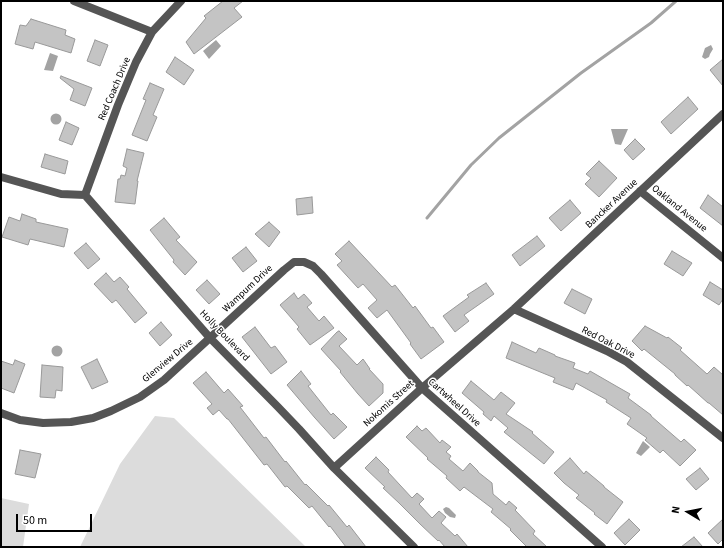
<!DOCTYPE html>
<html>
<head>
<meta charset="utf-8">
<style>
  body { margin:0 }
  #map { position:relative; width:724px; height:548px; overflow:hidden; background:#fff; font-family:"Source Sans 3",sans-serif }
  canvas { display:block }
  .frame { position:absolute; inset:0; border:2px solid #000; pointer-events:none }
  .north { position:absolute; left:668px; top:492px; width:40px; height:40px; -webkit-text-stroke:3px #fff; paint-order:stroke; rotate:280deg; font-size:11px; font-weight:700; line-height:16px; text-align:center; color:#000 }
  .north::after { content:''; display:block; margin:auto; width:14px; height:18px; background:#000; clip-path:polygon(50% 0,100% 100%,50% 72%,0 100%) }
  .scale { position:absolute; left:16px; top:514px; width:76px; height:18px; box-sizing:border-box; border:2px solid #000; border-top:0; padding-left:5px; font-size:12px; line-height:14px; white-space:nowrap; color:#000; -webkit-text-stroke:3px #fff; paint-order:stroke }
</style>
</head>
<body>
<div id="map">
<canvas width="724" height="548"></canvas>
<div class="frame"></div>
<div class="north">N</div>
<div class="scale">50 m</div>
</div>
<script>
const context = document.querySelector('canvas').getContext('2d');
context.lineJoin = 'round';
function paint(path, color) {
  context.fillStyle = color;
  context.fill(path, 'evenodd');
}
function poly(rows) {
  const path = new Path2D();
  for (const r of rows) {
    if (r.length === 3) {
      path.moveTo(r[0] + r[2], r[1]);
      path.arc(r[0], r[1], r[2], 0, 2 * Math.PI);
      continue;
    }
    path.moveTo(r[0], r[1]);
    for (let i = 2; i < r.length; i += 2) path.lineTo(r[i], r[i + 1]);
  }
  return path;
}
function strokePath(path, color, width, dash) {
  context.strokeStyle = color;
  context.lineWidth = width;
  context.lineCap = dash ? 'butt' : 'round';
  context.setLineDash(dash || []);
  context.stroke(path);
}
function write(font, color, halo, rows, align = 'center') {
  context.font = font + ' "Source Sans 3",sans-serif';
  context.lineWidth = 3;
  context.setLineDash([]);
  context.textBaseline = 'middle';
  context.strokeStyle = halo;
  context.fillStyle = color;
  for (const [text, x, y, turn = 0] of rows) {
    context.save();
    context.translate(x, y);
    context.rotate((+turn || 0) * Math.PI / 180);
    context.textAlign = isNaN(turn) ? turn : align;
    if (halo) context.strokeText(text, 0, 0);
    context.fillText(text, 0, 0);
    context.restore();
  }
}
const green = poly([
  [155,416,174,418,306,547,80,547,120,464],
  [1,498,29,504,23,547,1,547]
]);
const water = poly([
  [216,40,221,46,209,59,203,51],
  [711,45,713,49,710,54,709,57,705,59,702,57,705,48],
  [50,53,58,56,53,71,44,70],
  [56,119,5.5],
  [611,129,628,129,621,145,615,144],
  [57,351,5.5],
  [643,441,650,447,641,456,636,453],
  [446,507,449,508,456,515,455,518,450,517,445,513,443,509]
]);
const stream = poly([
  [427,218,471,165,499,138,581,73,651,23,676,1]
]);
const building = poly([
  [223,1,243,1,234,8,242,17,194,54,186,42,206,18,204,16,223,1],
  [31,19,66,30,65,35,75,39,71,53,35,42,33,49,15,44,20,25,26,26,31,19],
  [95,40,108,45,100,66,87,61,95,40],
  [175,57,194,70,184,85,166,72,175,57],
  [723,59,723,86,710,70,723,59],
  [61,76,92,88,85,106,70,100,74,89,60,78,61,76],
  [150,83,164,89,153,115,157,117,147,141,132,135,146,100,143,99,150,83],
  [688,97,698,109,671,134,661,122,688,97],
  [66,122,79,128,72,145,59,140,66,122],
  [635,139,645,149,633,160,624,150,635,139],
  [127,149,144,153,137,181,138,181,135,204,115,202,118,179,120,179,121,175,125,176,127,168,123,166,127,149],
  [45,154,68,161,65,174,41,167,45,154],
  [599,161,617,178,599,197,585,184,591,178,586,174,599,161],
  [708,195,723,207,723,226,700,208,708,195],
  [312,197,313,213,297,215,296,199,312,197],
  [570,200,581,213,561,231,549,218,570,200],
  [22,214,36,219,36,222,68,229,64,247,30,239,28,245,2,237,9,217,20,221,22,214],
  [164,218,180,237,176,240,197,262,185,275,173,262,174,260,150,230,164,218],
  [269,222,280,232,269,247,255,234,269,222],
  [537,236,545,246,520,266,512,255,537,236],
  [349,241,392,287,395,285,413,308,415,306,431,328,433,327,444,342,421,359,410,344,411,343,387,310,377,318,368,308,377,300,363,284,358,288,337,265,342,261,335,254,349,241],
  [86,243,100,259,88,269,74,253,86,243],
  [246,247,257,261,243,272,232,258,246,247],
  [672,251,692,263,683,276,664,264,672,251],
  [106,273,114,282,120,277,129,287,127,289,147,313,135,323,116,300,112,303,94,284,106,273],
  [207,280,220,294,209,304,196,290,207,280],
  [710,282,723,290,723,299,719,305,703,295,710,282],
  [486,283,494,294,464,315,469,321,455,332,443,316,469,297,467,295,486,283],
  [572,289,592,299,585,314,564,303,572,289],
  [294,293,298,299,304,294,312,303,307,307,319,321,324,316,334,328,310,345,297,329,299,327,280,305,294,293],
  [161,322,172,335,160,346,149,333,161,322],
  [645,326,667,338,668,337,682,348,680,350,707,374,714,367,723,375,723,415,709,403,708,403,688,385,687,386,675,375,675,374,644,349,642,351,632,341,645,326],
  [255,327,271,348,275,346,287,362,271,374,242,337,255,327],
  [339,331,347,339,339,346,357,365,363,359,370,369,369,369,383,384,383,393,369,406,358,394,340,372,341,371,321,349,337,332,339,331],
  [512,342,536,353,539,348,555,355,555,356,575,363,573,368,588,374,590,371,616,386,630,394,628,398,651,415,651,416,681,442,684,439,696,450,680,466,663,450,660,453,645,440,647,438,627,424,631,418,606,402,607,400,576,383,573,390,553,382,555,378,506,358,512,342],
  [97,359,108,382,92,389,81,367,97,359],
  [15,360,25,364,14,393,1,388,1,361,13,365,15,360],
  [42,365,63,367,62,391,56,390,55,398,40,397,42,365],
  [301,371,311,384,308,386,331,415,333,413,347,427,334,439,315,418,287,385,301,371],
  [206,372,224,393,228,389,243,406,240,407,264,438,266,437,285,462,286,461,305,485,306,484,328,506,329,505,347,527,349,525,366,547,346,547,330,526,329,527,312,506,309,508,287,486,285,487,267,464,264,465,228,419,227,419,219,410,213,415,207,408,212,404,193,383,206,372],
  [471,381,494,400,501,392,515,403,506,414,533,432,532,433,554,452,544,464,504,432,508,428,494,416,491,421,483,414,484,412,462,393,471,381],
  [417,426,422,431,426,428,440,443,442,440,451,447,446,452,451,456,449,459,463,471,470,463,478,471,478,472,492,483,493,494,506,505,509,501,517,508,515,510,535,531,533,534,547,547,527,547,510,530,511,529,491,512,493,509,464,487,460,491,446,478,447,476,427,459,428,458,406,437,417,426],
  [20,450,41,454,35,478,15,474,20,450],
  [376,457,389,470,388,472,412,498,417,493,424,499,419,504,432,518,439,511,446,517,441,523,455,536,457,534,468,547,445,547,439,540,438,541,420,524,399,503,383,488,385,487,365,468,376,457],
  [570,458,584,474,586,471,604,486,604,487,623,502,607,524,594,514,595,513,576,498,579,495,564,483,554,473,570,458],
  [700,468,709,479,696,490,686,479,700,468],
  [629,519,640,530,625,545,614,533,629,519],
  [723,519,723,539,718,544,708,533,723,519],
  [694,537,703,547,681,547,694,537]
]);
const minor = poly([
  [74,1,152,32],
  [1,177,61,194,85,195,210,338,278,407,299,429,334,468,414,547],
  [640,191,723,258],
  [85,195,118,105,136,62,152,32,181,1],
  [514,309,607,351,627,362,723,438],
  [1,413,20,420,43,423,71,422,93,418,111,411,140,397,164,380,284,270,294,262,304,262,313,266,321,274,422,388,602,547],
  [334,468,422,388,514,309,723,114]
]);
const streetNames = [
  ["Red Coach Drive",115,89,-67],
  ["Bancker Avenue",612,204,-43],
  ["Oakland Avenue",679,209,39],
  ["Wampum Drive",248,289,-43],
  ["Holly Boulevard",224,336,46],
  ["Red Oak Drive",608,343,27],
  ["Glenview Drive",168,361,-40],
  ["Cartwheel Drive",454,403,42],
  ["Nokomis Street",389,404,-42]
];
paint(green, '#dcdcdc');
paint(water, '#a3a3a3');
strokePath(stream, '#a3a3a3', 3);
paint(building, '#c4c4c4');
strokePath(building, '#999', 1);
strokePath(minor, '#555', 8);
write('10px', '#000', '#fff', streetNames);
</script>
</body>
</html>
